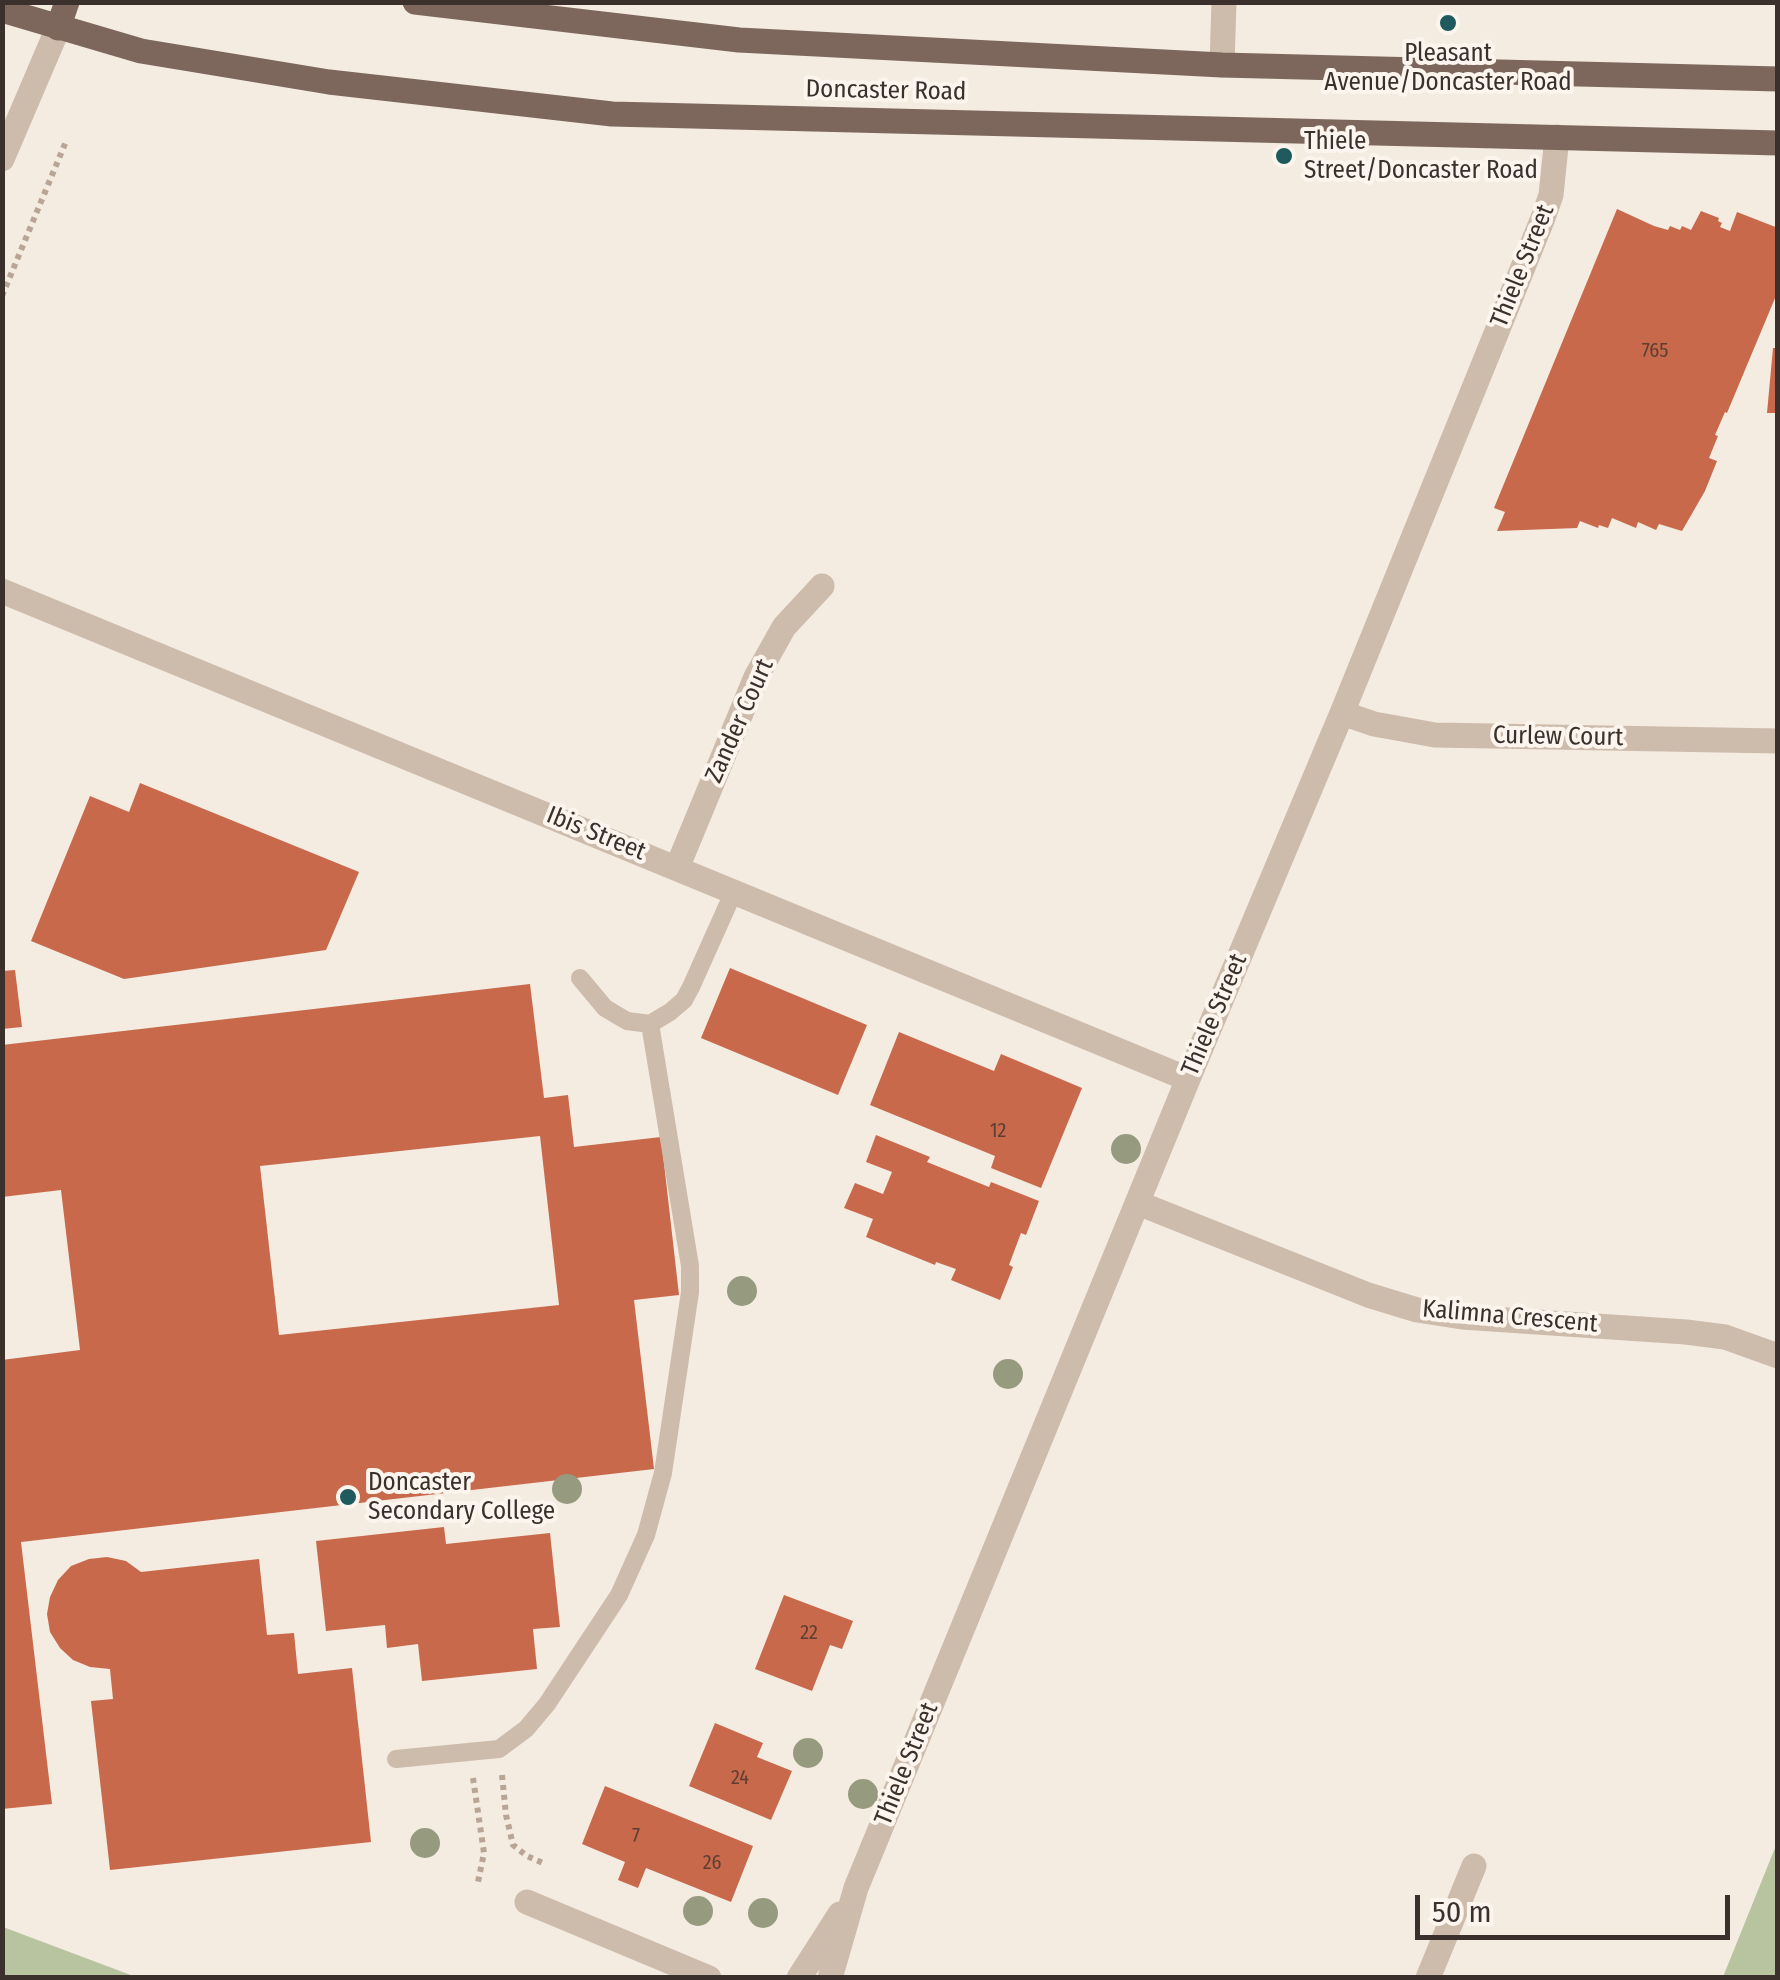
<!DOCTYPE html>
<html>
<head>
<meta charset="utf-8">
<style>
  body { margin:0 }
  #map { position:relative; width:1780px; height:1980px; overflow:hidden; background:#f4ebe1; font-family:"Fira Sans Condensed",sans-serif }
  canvas { display:block }
  .frame { position:absolute; inset:0; border:5px solid #3b302b; pointer-events:none }
  .scale { position:absolute; left:1415px; top:1895px; width:315px; height:45px; box-sizing:border-box; border:5px solid #3b302b; border-top:0; padding-left:12px; font-size:30px; line-height:35px; white-space:nowrap; color:#3b302b; -webkit-text-stroke:8px #fbf5ee; paint-order:stroke }
</style>
</head>
<body>
<div id="map">
<canvas width="1780" height="1980"></canvas>
<div class="frame"></div>
<div class="scale">50 m</div>
</div>
<script>
const context = document.querySelector('canvas').getContext('2d');
context.lineJoin = 'round';
function paint(path, color) {
  context.fillStyle = color;
  context.fill(path, 'evenodd');
}
function poly(rows) {
  const path = new Path2D();
  for (const r of rows) {
    path.moveTo(r[0], r[1]);
    for (let i = 2; i < r.length; i += 2) path.lineTo(r[i], r[i + 1]);
  }
  return path;
}
function strokePath(path, color, width, dash) {
  context.strokeStyle = color;
  context.lineWidth = width;
  context.lineCap = dash ? 'butt' : 'round';
  context.setLineDash(dash || []);
  context.stroke(path);
}
function write(font, color, halo, rows, align = 'center') {
  context.font = font + ' "Fira Sans Condensed",sans-serif';
  context.lineWidth = 8;
  context.setLineDash([]);
  context.textBaseline = 'middle';
  context.strokeStyle = halo;
  context.fillStyle = color;
  for (const [text, x, y, turn = 0] of rows) {
    context.save();
    context.translate(x, y);
    context.rotate((+turn || 0) * Math.PI / 180);
    context.textAlign = isNaN(turn) ? turn : align;
    if (halo) context.strokeText(text, 0, 0);
    context.fillText(text, 0, 0);
    context.restore();
  }
}
const green = poly([
  [1777,1843,1777,1977,1723,1977],
  [2,1927,3,1927,136,1977,3,1977]
]);
const building = poly([
  [1617,209,1654,226,1668,230,1670,226,1680,230,1682,226,1691,230,1701,211,1719,218,1718,221,1722,223,1720,227,1730,231,1737,212,1778,228,1778,291,1727,413,1725,412,1715,435,1718,436,1709,458,1717,461,1705,491,1682,531,1659,524,1656,530,1638,522,1636,528,1612,518,1608,528,1599,525,1598,528,1580,521,1577,528,1497,531,1505,512,1494,508],
  [1773,348,1778,348,1778,413,1767,413],
  [140,783,359,872,326,950,124,979,31,941,90,796,129,812],
  [730,968,867,1025,838,1095,701,1038],
  [15,970,22,1027,2,1029,2,971],
  [530,984,544,1098,568,1095,574,1147,661,1137,679,1295,634,1300,654,1469,21,1542,52,1804,2,1809,2,1360,80,1350,61,1190,2,1197,2,1045],
  [540,1136,559,1305,279,1335,260,1166],
  [899,1032,994,1071,1001,1054,1082,1088,1041,1188,991,1168,995,1156,870,1105],
  [876,1135,930,1157,927,1162,989,1187,991,1182,1039,1201,1026,1235,1021,1233,1009,1265,1013,1267,1000,1300,951,1280,956,1269,936,1262,935,1265,866,1237,873,1219,844,1208,855,1183,883,1194,892,1172,866,1162],
  [444,1527,446,1544,550,1533,560,1627,533,1629,537,1669,422,1681,418,1644,387,1648,385,1625,326,1631,316,1541],
  [107,1557,126,1561,141,1572,259,1559,267,1635,294,1633,298,1674,352,1668,371,1842,110,1870,91,1701,113,1699,110,1669,90,1667,73,1660,60,1648,50,1632,47,1614,50,1597,58,1580,71,1566,89,1559],
  [784,1595,853,1621,842,1649,830,1645,812,1691,755,1669],
  [715,1723,763,1743,757,1757,792,1771,771,1820,689,1786],
  [605,1786,753,1846,731,1902,646,1868,638,1888,618,1880,625,1862,582,1844]
]);
const path = poly([
  [2,296,67,139],
  [502,1775,506,1815,513,1845,527,1856,545,1864],
  [473,1778,484,1853,478,1882]
]);
const service = poly([
  [580,978,605,1008,627,1021,650,1024,670,1012,684,1000,691,987,734,891],
  [396,1759,499,1749,526,1729,547,1704,619,1595,646,1535,663,1473,690,1292,690,1266,650,1024]
]);
const minor = poly([
  [1222,65,1224,2],
  [2,159,58,28],
  [2,591,1188,1079],
  [1342,713,1374,724,1435,735,1778,741],
  [677,868,756,677,784,627,822,586],
  [1138,1203,1368,1295,1417,1310,1462,1317,1686,1332,1725,1337,1778,1356],
  [527,1902,709,1978],
  [799,1978,840,1914],
  [830,1978,856,1888,1188,1079,1342,713,1543,218,1551,195,1557,137],
  [1428,1978,1474,1866]
]);
const primary = poly([
  [415,2,739,40,1222,65,1778,79],
  [2,10,141,51,329,82,612,114,1778,143],
  [58,28,67,2]
]);
const trees = [
  [1126,1149],
  [742,1291],
  [1008,1374],
  [567,1489],
  [808,1753],
  [863,1794],
  [425,1843],
  [698,1911],
  [763,1913]
];
const markers = [
  [1448,23,10,"#1f5a5e"],
  [1284,156,10,"#1f5a5e"],
  [348,1497,10,"#1f5a5e"]
];
const numberNames = [
  ["765",1655,351],
  ["12",998,1131],
  ["22",809,1633],
  ["24",740,1778],
  ["7",636,1836],
  ["26",712,1863]
];
const poiNames = [
  ["Pleasant",1448,54,"center"],
  ["Avenue/Doncaster Road",1448,83,"center"],
  ["Thiele",1304,142],
  ["Street/Doncaster Road",1304,171],
  ["Doncaster",368,1483],
  ["Secondary College",368,1512]
];
const streetNames = [
  ["Doncaster Road",886,91,1],
  ["Thiele Street",1523,266,-68],
  ["Zander Court",740,721,-66],
  ["Curlew Court",1558,737,1],
  ["Ibis Street",596,834,22],
  ["Thiele Street",1215,1015,-67],
  ["Kalimna Crescent",1510,1317,5],
  ["Thiele Street",907,1764,-68]
];
paint(green, '#b8c4a0');
paint(building, '#c8694b');
strokePath(path, '#b9a596', 6, [5, 5]);
strokePath(service, '#cdbbac', 18);
strokePath(minor, '#cdbbac', 25);
strokePath(primary, '#7d675c', 25);
context.fillStyle = '#969b7f';
for (const [x, y] of trees) {
  context.beginPath();
  context.arc(x, y, 15, 0, 2 * Math.PI);
  context.fill();
}
for (const [x, y, r, color] of markers) {
  const dot = new Path2D();
  dot.arc(x, y, r, 0, 2 * Math.PI);
  context.fillStyle = color;
  context.fill(dot);
  strokePath(dot, '#fbf5ee', 4);
}
write('20px', '#5e3e33', null, numberNames);
write('25px', '#3b302b', '#fbf5ee', poiNames, 'left');
write('25px', '#3b302b', '#fbf5ee', streetNames);
</script>
</body>
</html>
